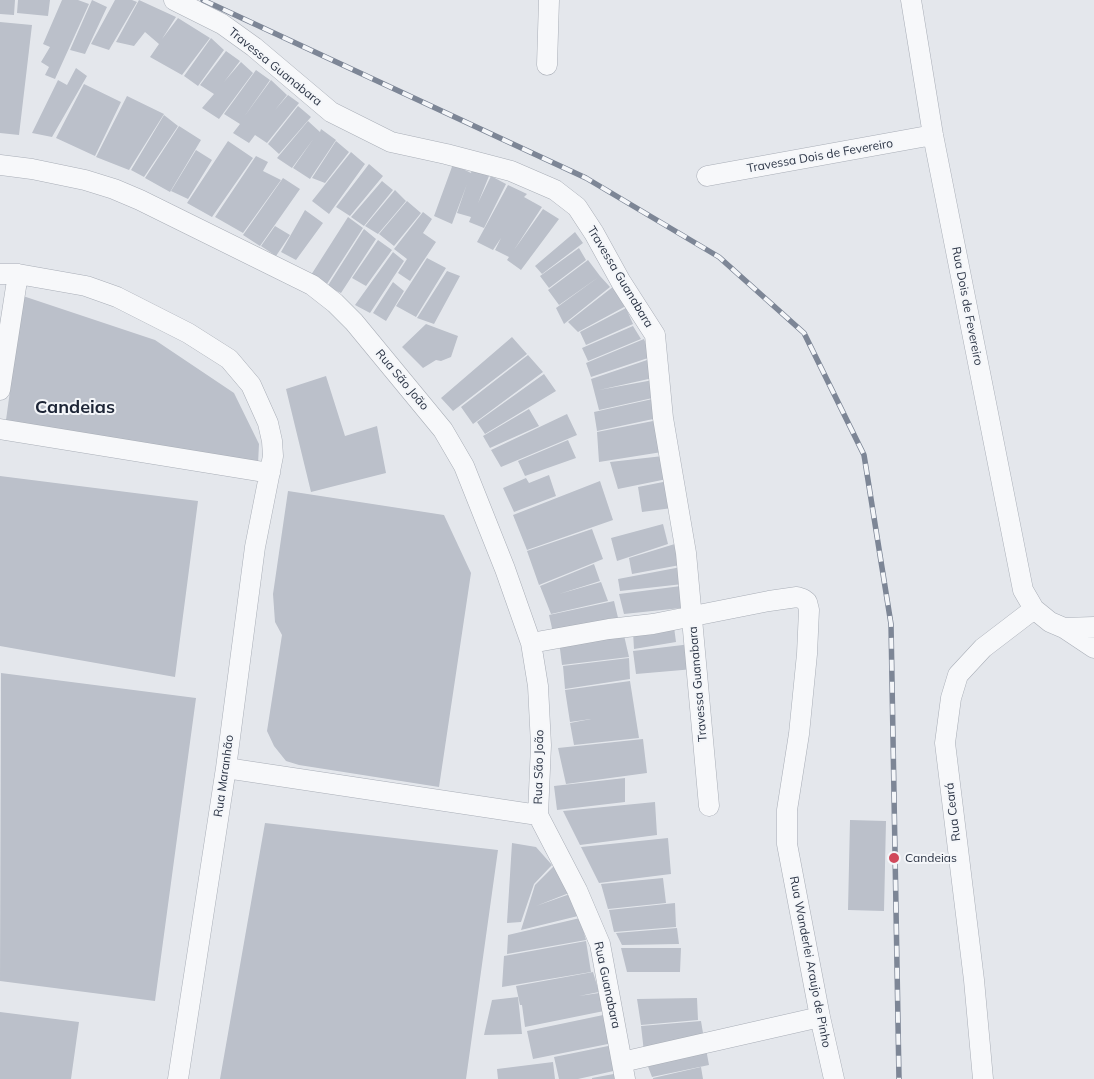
<!DOCTYPE html>
<html>
<head>
<meta charset="utf-8">
<style>
  body { margin:0 }
  canvas { display:block; background:#e4e7ec }
</style>
</head>
<body>
<canvas width="1094" height="1079"></canvas>
<script>
const context = document.querySelector('canvas').getContext('2d');
context.lineJoin = 'round';
function paint(path, color) {
  context.fillStyle = color;
  context.fill(path, 'evenodd');
}
function poly(rows) {
  const path = new Path2D();
  for (const r of rows) {
    path.moveTo(r[0], r[1]);
    for (let i = 2; i < r.length; i += 2) path.lineTo(r[i], r[i + 1]);
  }
  return path;
}
function strokePath(path, color, width, dash) {
  context.strokeStyle = color;
  context.lineWidth = width;
  context.lineCap = dash ? 'butt' : 'round';
  context.setLineDash(dash || []);
  context.stroke(path);
}
function write(font, color, halo, rows, align = 'center') {
  context.font = font + ' Mulish,sans-serif';
  context.lineWidth = 4;
  context.setLineDash([]);
  context.textBaseline = 'middle';
  context.strokeStyle = halo;
  context.fillStyle = color;
  for (const [text, x, y, turn = 0] of rows) {
    context.save();
    context.translate(x, y);
    context.rotate((+turn || 0) * Math.PI / 180);
    context.textAlign = isNaN(turn) ? turn : align;
    if (halo) context.strokeText(text, 0, 0);
    context.fillText(text, 0, 0);
    context.restore();
  }
}
const building = poly([
  [0,0,15,0,14,15,0,14],
  [18,0,50,0,48,16,17,13],
  [62,0,78,0,89,4,55,79,45,75,49,67,41,62,50,47,43,44],
  [92,0,107,7,85,54,70,50],
  [115,0,132,0,137,2,109,50,91,44],
  [139,0,176,17,162,39,178,18,210,38,182,75,150,57,159,44,145,32,134,46,116,42],
  [0,22,32,25,19,135,0,133],
  [211,38,224,50,198,86,184,76],
  [226,51,240,61,224,82,241,62,253,73,219,119,202,108,214,94,200,85],
  [76,68,87,76,52,137,32,133,58,80,67,85],
  [256,70,270,80,244,117,271,80,287,95,275,110,288,95,299,103,267,143,255,135,249,143,233,133,240,124,224,114],
  [84,84,121,102,95,156,56,138],
  [127,96,164,114,129,170,96,157],
  [298,106,311,117,279,154,268,144],
  [164,115,178,126,144,177,131,170],
  [308,121,320,132,321,129,336,140,310,179,293,168,314,138,292,168,277,158],
  [179,126,201,140,170,192,145,178],
  [228,141,253,158,212,217,187,203],
  [336,141,349,152,325,183,312,178],
  [196,150,212,160,188,199,171,191],
  [351,152,365,164,329,214,312,201],
  [256,156,268,162,263,171,281,180,243,233,215,217],
  [369,164,383,176,350,216,336,207],
  [453,164,471,173,472,170,489,176,478,203,491,176,506,184,484,228,469,222,471,217,457,213,467,184,452,224,434,216],
  [283,178,300,189,260,246,243,235],
  [382,181,393,190,364,226,351,217],
  [508,185,527,194,524,197,542,207,514,250,543,209,559,219,521,270,507,260,509,257,495,250,501,238,493,250,477,242],
  [395,190,406,201,378,234,365,226],
  [407,201,421,213,394,246,379,234],
  [305,210,323,223,296,260,281,252],
  [423,212,432,219,423,233,436,242,410,281,398,273,407,259,394,249],
  [348,217,363,228,325,287,311,275],
  [275,226,290,235,276,256,261,246],
  [364,229,376,239,341,293,327,287],
  [575,232,583,243,542,274,535,266],
  [378,240,392,250,366,286,352,278],
  [579,248,586,260,549,288,540,276],
  [393,252,404,261,370,313,355,305],
  [427,258,446,268,416,317,396,306],
  [588,260,600,276,559,305,548,290],
  [447,271,460,276,434,324,417,318],
  [600,276,610,287,564,324,556,308],
  [393,282,404,291,386,321,373,313],
  [614,286,626,306,578,332,568,322],
  [23,296,155,340,234,393,259,444,258,464,6,420],
  [626,308,633,324,586,345,580,332],
  [426,324,458,336,451,357,441,361,436,360,423,368,402,347],
  [633,326,641,339,588,361,582,348],
  [512,337,527,354,453,411,441,398],
  [644,339,651,357,591,377,586,363],
  [528,355,543,372,473,424,461,407],
  [650,359,653,378,599,390,653,380,657,397,599,410,591,379],
  [544,374,556,391,485,434,477,422],
  [326,376,345,436,377,426,386,473,311,492,286,389],
  [657,398,658,418,597,431,594,412],
  [529,409,539,426,490,448,483,436],
  [567,414,577,435,501,467,491,450],
  [658,420,662,452,599,462,597,432],
  [568,440,576,458,525,476,518,461],
  [663,456,667,479,618,489,610,462],
  [549,475,556,496,514,512,503,488,526,478,529,483],
  [0,476,198,501,175,677,0,646],
  [600,481,613,520,527,550,513,515],
  [668,481,672,508,642,512,638,487],
  [288,491,444,515,471,573,439,787,299,765,286,761,274,746,267,731,282,635,275,622,273,594],
  [663,524,668,544,617,561,611,538],
  [592,529,603,559,539,585,527,551],
  [678,543,680,565,632,574,629,558],
  [594,564,600,581,559,594,601,582,608,601,551,614,540,586],
  [681,567,683,584,620,591,618,579],
  [681,586,681,608,624,614,619,594],
  [614,601,620,626,554,637,549,615],
  [674,627,676,642,634,649,633,632],
  [623,631,629,657,562,665,559,641],
  [691,644,694,669,636,674,633,651],
  [629,658,630,679,565,689,563,666],
  [1,673,196,698,155,1001,0,981],
  [630,681,639,738,574,745,570,723,591,719,570,722,565,690],
  [643,739,647,773,566,784,558,748],
  [625,778,625,802,557,810,554,786],
  [655,802,657,835,580,845,563,811],
  [850,820,886,821,884,911,848,910],
  [265,823,498,850,466,1079,220,1079],
  [668,838,671,874,599,883,581,847],
  [512,843,536,847,552,865,534,884,521,922,507,923],
  [554,866,569,893,536,906,570,894,578,916,521,930,535,885],
  [663,878,666,903,608,909,601,884],
  [675,903,676,927,614,932,609,910],
  [580,918,586,940,507,954,508,935],
  [677,928,679,944,622,945,616,933],
  [586,941,591,972,502,987,504,956],
  [621,948,681,948,680,972,627,972],
  [593,972,599,992,579,996,599,993,604,1011,525,1027,522,1005,520,1005,516,986],
  [518,997,522,1034,484,1035,492,1000],
  [697,998,698,1020,641,1025,637,999],
  [0,1012,79,1022,71,1079,0,1079],
  [608,1014,613,1043,533,1059,527,1031],
  [701,1021,704,1039,644,1052,641,1026],
  [613,1045,618,1070,578,1079,559,1079,554,1057],
  [706,1049,709,1065,652,1077,647,1064],
  [553,1062,555,1079,498,1079,497,1069],
  [701,1067,703,1079,653,1079,653,1078],
  [619,1073,620,1079,592,1079,592,1078]
]);
const minor = poly([
  [174,0,222,24,254,47,331,112,391,142,446,154,511,171,555,190,577,207,594,233,621,282,655,335,663,418,686,553,709,806],
  [911,0,933,135,1023,590,1034,609,1050,622,1064,628,1094,627],
  [547,65,549,0],
  [0,165,32,169,85,180,114,189,140,200,312,285,335,303,354,322,443,430,464,466,505,569,531,643,538,686,541,745,538,815],
  [707,176,933,135],
  [0,274,18,274,86,286,117,297,188,333,229,359,251,385,268,423,272,441,273,456,255,547,226,768,178,1079],
  [0,390,18,274],
  [0,429,270,473],
  [1064,628,1094,648],
  [531,643,609,629,653,624,769,601,797,597,803,599,807,602,809,610,807,654,799,734,787,810,787,844,820,1017,834,1079],
  [226,768,538,815],
  [538,815,577,890,600,944,625,1079],
  [622,1062,820,1017],
  [983,1079,974,980,945,743,951,698,958,675,983,648,1034,609]
]);
const rail = poly([
  [203,0,586,178,719,257,804,333,864,455,891,624,899,1079]
]);
const markers = [
  [894,858,6,"#d1495b"]
];
const streetNames = [
  ["Travessa Guanabara",275,67,39],
  ["Travessa Dois de Fevereiro",820,156,-10],
  ["Travessa Guanabara",620,277,59],
  ["Rua Dois de Fevereiro",967,306,79],
  ["Rua São João",402,380,50],
  ["Travessa Guanabara",698,684,-95],
  ["Rua São João",539,767,-89],
  ["Rua Maranhão",224,776,-82],
  ["Rua Ceará",953,812,-97],
  ["Rua Wanderlei Araujo de Pinho",810,962,79],
  ["Rua Guanabara",607,985,78]
];
const poiNames = [
  ["Candeias",905,858]
];
const districtNames = [
  ["Candeias",75,408]
];
paint(building, '#bbc0ca');
strokePath(minor, '#a9aeb7', 21);
strokePath(minor, '#f7f8fa', 20);
strokePath(rail, '#7d8696', 5.5);
strokePath(rail, '#f4f6f9', 4, [11]);
for (const [x, y, r, color] of markers) {
  const dot = new Path2D();
  dot.arc(x, y, r, 0, 2 * Math.PI);
  context.fillStyle = color;
  context.fill(dot);
  strokePath(dot, '#f4f6f9', 2);
}
write('12px', '#2b3445', '#f4f6f9', streetNames);
write('12px', '#2b3445', '#f4f6f9', poiNames, 'left');
write('bold 18px', '#1d2536', '#f4f6f9', districtNames);
</script>
</body>
</html>
